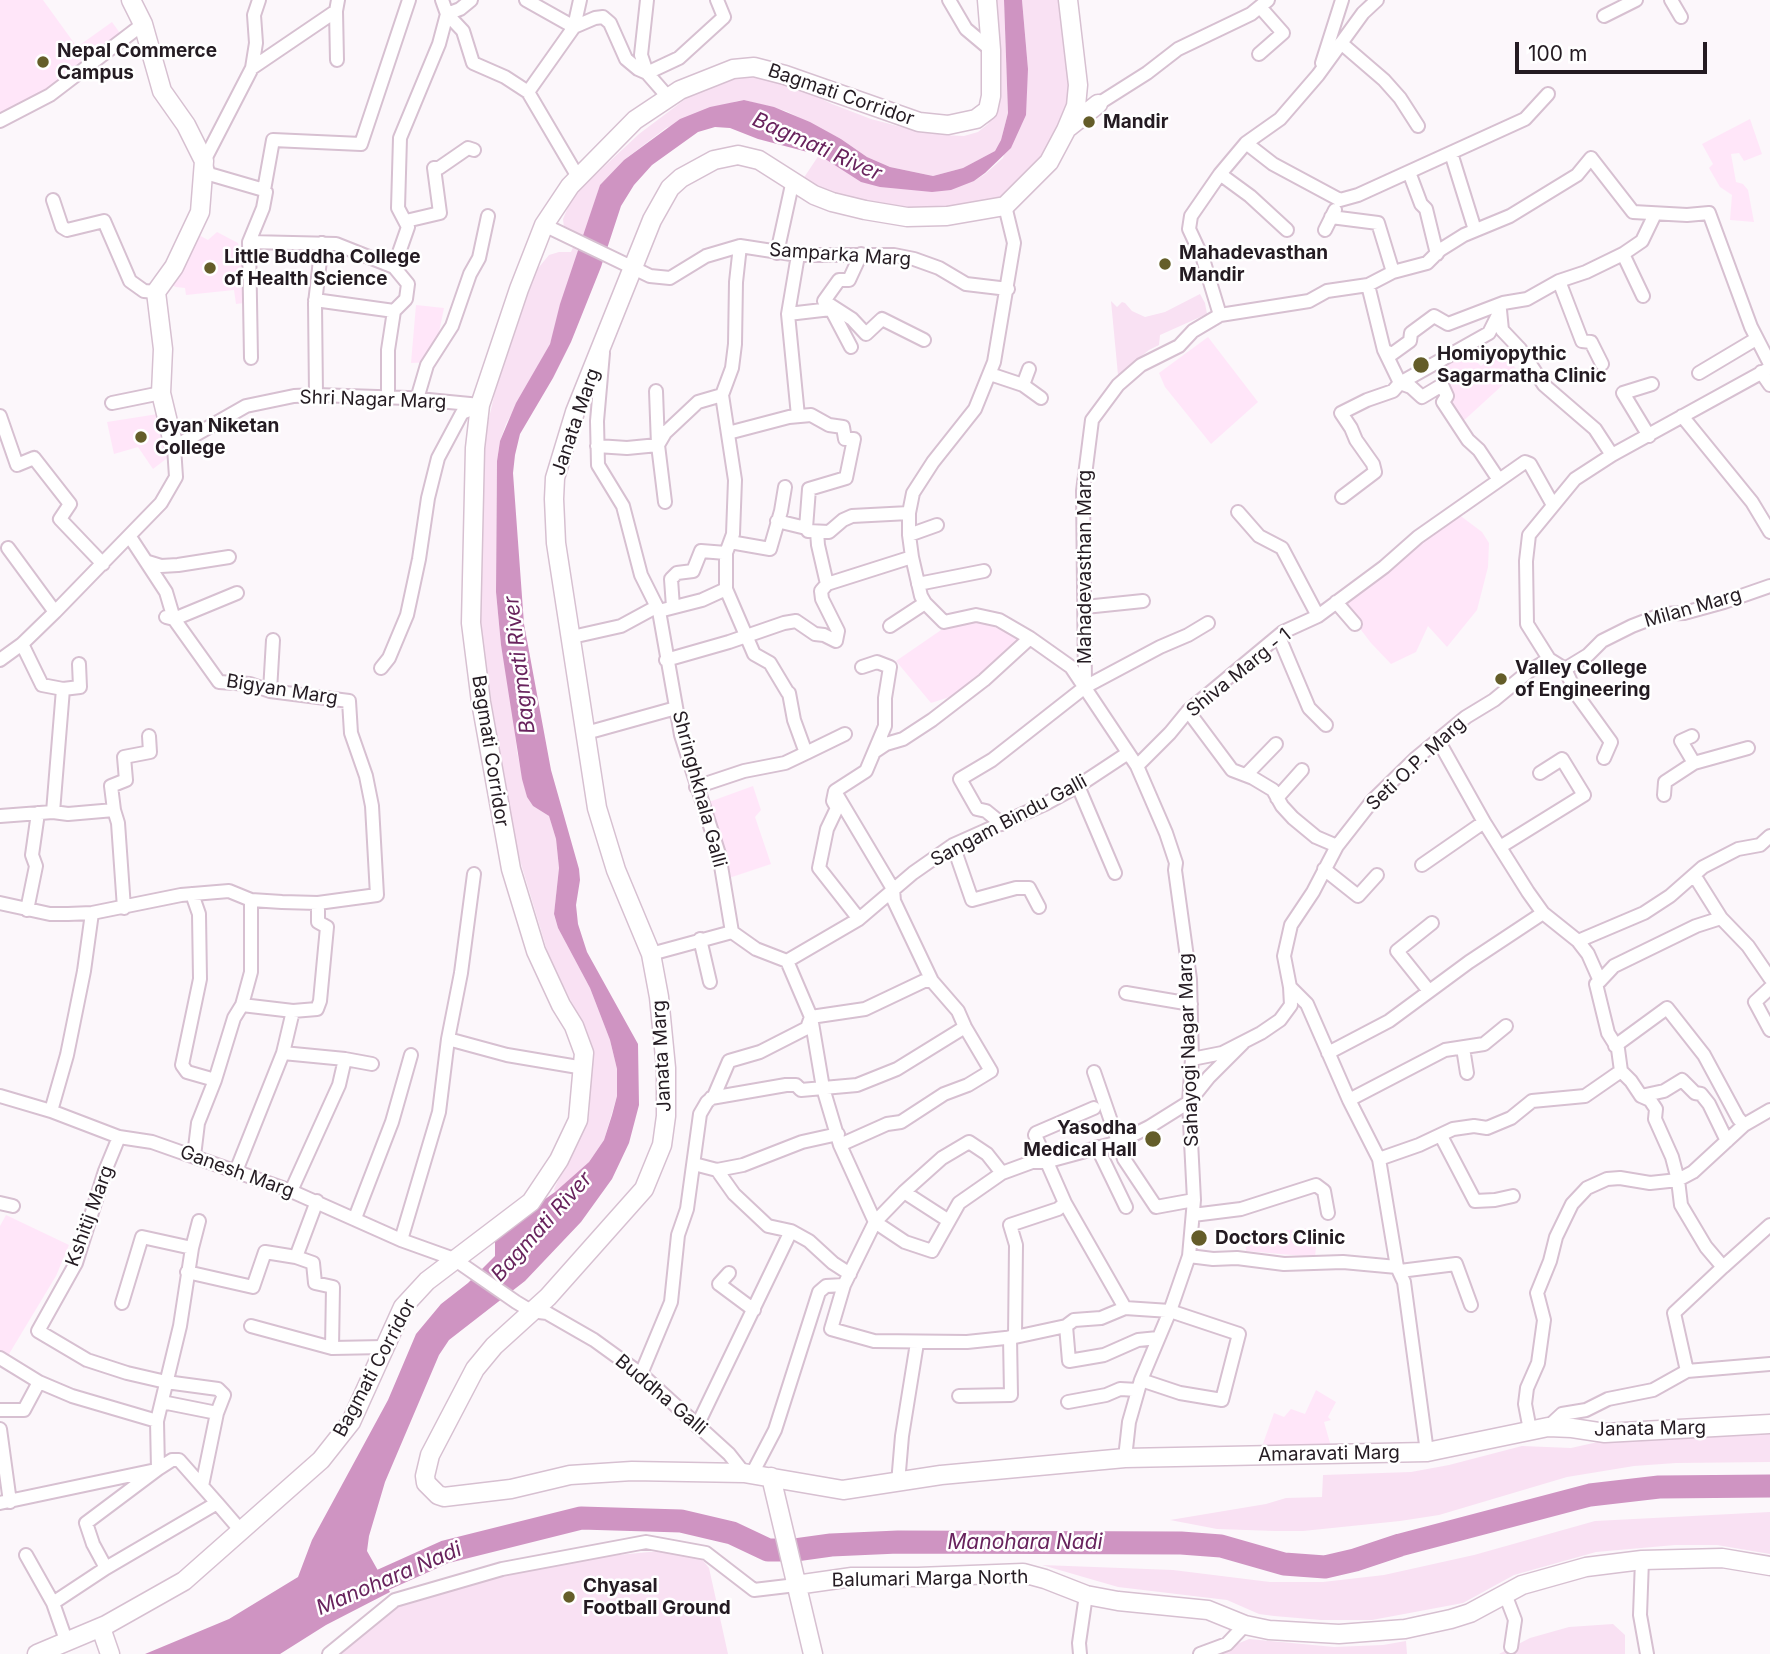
<!DOCTYPE html>
<html>
<head>
<meta charset="utf-8">
<style>
  body { margin:0 }
  #map { position:relative; width:1770px; height:1654px; overflow:hidden; background:#fcf7fb; font-family:Inter,sans-serif }
  canvas { display:block }
  .scale { position:absolute; left:1515px; top:42px; width:192px; height:32px; box-sizing:border-box; border:4px solid #241b22; border-top:0; padding-left:9px; font-size:21px; line-height:24px; white-space:nowrap; color:#241b22; -webkit-text-stroke:5px #fff; paint-order:stroke }
</style>
</head>
<body>
<div id="map">
<canvas width="1770" height="1654"></canvas>
<div class="scale">100 m</div>
</div>
<script>
const context = document.querySelector('canvas').getContext('2d');
context.lineJoin = 'round';
function paint(path, color) {
  context.fillStyle = color;
  context.fill(path, 'evenodd');
}
function poly(rows) {
  const path = new Path2D();
  for (const r of rows) {
    path.moveTo(r[0], r[1]);
    for (let i = 2; i < r.length; i += 2) path.lineTo(r[i], r[i + 1]);
  }
  return path;
}
function strokePath(path, color, width, dash) {
  context.strokeStyle = color;
  context.lineWidth = width;
  context.lineCap = dash ? 'butt' : 'round';
  context.setLineDash(dash || []);
  context.stroke(path);
}
function write(font, color, halo, rows, align = 'center') {
  context.font = font + ' Inter,sans-serif';
  context.lineWidth = 5;
  context.setLineDash([]);
  context.textBaseline = 'middle';
  context.strokeStyle = halo;
  context.fillStyle = color;
  for (const [text, x, y, turn = 0] of rows) {
    context.save();
    context.translate(x, y);
    context.rotate((+turn || 0) * Math.PI / 180);
    context.textAlign = isNaN(turn) ? turn : align;
    if (halo) context.strokeText(text, 0, 0);
    context.fillText(text, 0, 0);
    context.restore();
  }
}
const built = poly([
  [0,0,43,0,77,47,112,22,122,36,22,106,0,119],
  [1750,119,1762,154,1744,161,1739,153,1731,154,1736,182,1743,184,1748,190,1754,222,1730,220,1732,195,1720,187,1709,168,1713,164,1702,144],
  [217,232,238,243,246,274,244,303,236,304,234,290,186,295,185,288,176,287,167,283,197,234,208,240],
  [416,305,444,308,433,362,411,363],
  [1208,337,1258,402,1211,444,1165,387,1159,373],
  [1500,350,1518,371,1460,424,1434,370,1468,353,1481,366],
  [164,413,175,452,153,469,138,447,114,454,107,422],
  [1446,510,1462,517,1482,532,1489,543,1488,567,1477,610,1447,647,1428,626,1416,652,1391,664,1371,643,1342,605],
  [953,616,986,624,1026,639,968,691,931,703,896,661,944,628],
  [753,786,761,810,755,817,771,864,723,880,709,802],
  [6,1215,69,1245,56,1276,6,1359,0,1354,0,1226],
  [1318,1227,1315,1257,1246,1251,1245,1231,1280,1231],
  [1316,1390,1336,1402,1328,1417,1331,1420,1324,1422,1332,1450,1260,1452,1274,1413,1284,1417,1291,1409,1305,1414]
]);
const green = poly([
  [996,0,1004,0,1008,113,1001,140,995,151,963,168,933,176,890,167,867,157,841,139,786,111,744,100,737,101,666,128,624,160,600,185,550,344,506,424,500,441,497,461,496,592,501,645,513,713,517,752,527,797,533,806,549,816,556,839,559,868,554,915,558,928,590,988,610,1040,617,1069,617,1096,604,1140,589,1162,555,1192,554,1189,589,1117,591,1079,588,1041,584,1027,549,957,509,824,481,628,481,454,496,387,523,303,535,272,549,255,559,252,571,252,577,238,564,228,563,219,571,200,578,191,639,134,696,91,735,77,755,76,797,87,832,104,871,119,909,129,944,135,964,136,978,132,988,124,994,115,1000,84],
  [1022,0,1060,0,1071,87,1069,103,1037,165,1001,198,987,203,912,211,843,198,822,191,803,179,819,155,835,164,974,181,985,174,1003,158,1028,69],
  [1200,294,1205,303,1207,314,1160,335,1159,345,1149,350,1118,375,1111,301,1117,307,1122,302,1125,303,1132,311,1145,317,1165,312],
  [1770,1434,1770,1462,1676,1463,1634,1466,1567,1477,1439,1515,1400,1521,1303,1531,1275,1531,1217,1529,1170,1520,1266,1504,1286,1498,1322,1497,1323,1475,1411,1472,1449,1465,1522,1446,1571,1448,1620,1437],
  [1770,1512,1770,1554,1717,1545,1675,1545,1596,1552,1514,1575,1463,1603,1372,1620,1321,1620,1274,1616,1259,1614,1227,1600,1118,1587,1042,1565,1173,1570,1270,1582,1323,1582,1384,1575,1474,1555,1595,1521],
  [660,1551,700,1557,709,1568,728,1654,337,1654,397,1604,524,1571,607,1556],
  [1613,1624,1625,1635,1625,1654,1499,1654,1530,1638,1569,1627],
  [1249,1639,1334,1647,1383,1645,1406,1641,1407,1654,1213,1654]
]);
const water = poly([
  [1004,0,1022,0,1028,69,1026,115,1011,148,985,173,974,181,951,190,932,192,880,187,861,182,819,155,758,139,730,128,715,127,698,132,652,165,634,185,621,206,601,267,571,342,553,378,520,434,515,455,513,473,524,624,551,770,579,869,580,880,576,905,578,924,587,952,638,1044,639,1105,629,1143,612,1179,581,1222,525,1281,449,1340,439,1355,385,1482,369,1536,367,1551,390,1592,326,1625,280,1654,145,1654,229,1619,298,1577,312,1540,388,1400,416,1334,441,1304,468,1283,495,1256,495,1235,555,1192,589,1162,604,1140,612,1115,617,1096,617,1069,610,1040,590,988,558,928,554,914,559,868,556,839,549,816,533,806,527,797,522,779,501,645,496,592,497,461,500,441,516,403,550,344,560,304,600,185,624,160,680,119,710,107,744,100,774,107,810,122,841,139,867,157,890,167,933,176,963,168,995,151,1001,140,1008,113]
]);
const river = poly([
  [356,1592,445,1552,581,1518,681,1521,732,1533,768,1550,795,1550,831,1545,898,1542,1181,1543,1221,1546,1284,1564,1325,1567,1355,1560,1400,1545,1590,1495,1659,1487,1770,1486]
]);
const street = poly([
  [259,0,254,15,256,43,252,68,336,11,338,0],
  [442,0,447,14,463,31,473,63,505,77,528,92,578,177],
  [526,0,574,27,595,18,603,17,610,23,626,59,638,69,647,73,679,58,724,17,717,0],
  [647,0,641,55,647,73,668,97],
  [949,0,966,29,991,50],
  [1671,0,1681,17],
  [336,11,337,60],
  [1604,16,1636,0],
  [1341,43,1384,80,1400,98,1418,126],
  [1259,54,1283,33,1260,7],
  [1322,63,1342,0],
  [252,68,204,161,209,174,264,190,273,140,361,144,409,0],
  [528,92,574,27,580,0],
  [1098,104,1147,73,1178,49,1251,14,1268,0],
  [0,121,50,95,143,24],
  [1246,143,1273,164,1340,200,1358,195,1525,119,1548,94],
  [1451,153,1475,230],
  [1409,172,1421,204,1426,209,1437,254],
  [1220,174,1250,196,1287,230],
  [53,200,62,227,67,230,104,221,130,281,144,291,156,292],
  [1005,206,1014,243,994,362,975,409,933,462,913,493,909,513,909,535,912,557,921,596,925,603,944,622,976,615,999,620,1030,638,1071,667,1137,766,1166,833,1176,863,1175,870,1190,979,1192,1059,1189,1102,1194,1200,1189,1256,1170,1311,1141,1380,1129,1422,1125,1458],
  [1331,217,1378,223,1393,272],
  [406,221,440,213,434,168,439,168,468,148,474,150],
  [544,225,650,276,670,278,706,256,740,246,798,255,894,255,914,259,939,268,966,284,1008,289],
  [1325,230,1335,210],
  [249,242,336,244,394,267],
  [777,253,793,180],
  [861,254,849,280,839,280,824,301,852,319,866,334,882,319,924,340],
  [1623,254,1643,296],
  [798,255,788,314,831,309,851,347],
  [1559,281,1582,341,1591,342,1602,364],
  [1368,285,1384,350,1400,383,1489,333,1500,311],
  [315,300,394,311],
  [1500,310,1502,330,1520,349,1544,385,1595,429,1612,455],
  [788,314,798,416],
  [1220,315,1203,259,1189,229,1191,216,1220,174,1246,143,1280,119,1318,75,1363,13,1377,0],
  [1384,350,1392,354,1410,341,1411,333,1434,316,1448,324,1503,303,1527,299,1559,281,1586,272,1623,254,1642,241,1655,214],
  [603,353,597,421,598,465,623,506,641,575,659,611,681,735,719,854,732,932,756,949,787,961,811,1017,823,1088,840,1145,875,1222,904,1192,942,1158,969,1142,987,1154,1002,1173],
  [251,358,249,242,263,208,266,192,264,190],
  [1770,368,1612,455,1575,479,1529,535,1526,561,1527,624,1549,659,1565,669,1588,655,1602,641,1632,626,1663,614,1684,613,1724,602,1770,586],
  [1761,372,1770,385],
  [1699,373,1756,339],
  [990,374,1023,385,1029,369],
  [1023,385,1041,398],
  [316,395,315,303,322,243],
  [388,398,388,350,394,311,406,299,408,284,394,267,408,227,398,208,400,138,439,44,447,14,460,9,471,0],
  [417,399,427,365,452,326,470,274,479,258,488,216],
  [112,403,161,393],
  [0,416,17,465,34,458,70,504,60,519,103,564],
  [1682,416,1752,502,1770,532],
  [728,433,789,417,811,415,829,425,843,427,845,439,854,439,846,478,809,489,806,528,808,531,829,532,843,520,852,516,909,513],
  [1649,436,1623,393,1652,384],
  [597,446,627,448,658,445,656,391],
  [1342,497,1375,472,1373,464,1356,440,1351,428,1341,413,1367,400,1393,391,1400,383,1411,387,1422,397,1442,385,1447,396,1443,402,1468,440,1479,450,1499,480],
  [665,502,658,445,665,433,698,402,722,395],
  [1238,512,1259,536,1282,548,1318,616],
  [777,521,806,528],
  [817,532,818,545,827,584],
  [909,535,937,525],
  [730,542,770,549,781,511,785,487],
  [8,548,55,612],
  [726,553,733,534,735,480,722,395,732,368,735,344,736,282,740,246],
  [148,562,161,566,178,565,229,557],
  [918,584,984,571],
  [1336,602,1355,624],
  [673,607,671,579,677,573,693,571,701,551,726,553,726,589],
  [1085,607,1143,601],
  [659,611,702,600,726,589,754,654,770,663,788,693],
  [166,617,174,619,237,593],
  [890,626,925,603],
  [572,637,621,626,656,607],
  [1279,637,1309,708,1326,725],
  [22,644,42,685,63,689,53,812],
  [0,660,22,644,55,612,161,503,176,477,174,447,246,406,294,396,316,395,408,398,480,405],
  [666,660,729,642,784,623,796,621,815,634,824,635,836,641,838,631,822,599,821,591,827,584,912,557],
  [381,668,389,658,407,615,419,559,428,498,438,458,462,413,477,407],
  [1565,669,1577,695,1611,742,1604,758],
  [1085,686,1083,491,1092,420,1118,385,1141,365,1179,346,1193,331,1220,315,1309,301,1327,291,1368,285,1393,272,1427,263,1440,250,1464,235,1510,216,1577,175,1591,158,1633,212,1687,215,1709,213,1751,327,1770,364],
  [63,689,80,687,79,664],
  [270,691,273,640],
  [1188,711,1232,770,1253,778,1273,790,1282,806,1293,818,1316,837,1337,846],
  [586,733,676,708],
  [1438,740,1484,822,1528,892,1543,913,1578,941,1588,954,1600,981,1596,984,1608,1033,1618,1049,1621,1071,1631,1081,1641,1096,1650,1100,1656,1109,1655,1119,1672,1157,1678,1180,1650,1183,1620,1178,1607,1179,1587,1188,1572,1204,1556,1237,1550,1261,1537,1293,1544,1320,1538,1363,1527,1388,1525,1404,1530,1430],
  [874,752,886,744,903,739,932,720,984,680,1030,638],
  [806,753,845,734],
  [1694,763,1748,748],
  [1137,766,1170,733,1188,711,1283,632,1318,616,1384,567,1418,537,1525,462,1530,464,1553,505],
  [1246,775,1276,744],
  [1078,786,1115,873],
  [696,787,744,771,785,763,806,753,794,720,789,693],
  [837,795,893,889,894,901,932,981],
  [1664,795,1665,782,1694,763,1681,741,1692,736],
  [1277,798,1302,770],
  [0,816,53,812,68,814,114,810],
  [1002,824,986,811,977,809,960,779,992,760,1085,687,1160,647,1188,635,1208,623],
  [953,845,972,900,1016,888,1029,888,1039,907],
  [1500,847,1584,795,1562,759,1540,773],
  [1422,865,1484,822],
  [1324,869,1358,896,1377,875],
  [1694,875,1721,918,1748,946,1770,978],
  [192,894,199,914,200,979,182,1065,187,1072,215,1080],
  [0,903,50,914,68,914,92,913,181,895,229,891,251,900,282,902,318,903,377,895,372,806,366,776,351,733,349,701,270,691,250,684,219,682,174,619,166,592,130,537],
  [124,908,118,823,114,810,111,786,126,780,124,757,150,752,149,736],
  [27,910,36,866,32,855,38,813],
  [859,919,819,868,827,829,837,808,833,801,835,791,866,771,885,726,885,698,890,667,877,662,862,667],
  [700,939,710,982],
  [1578,941,1644,913,1670,896,1703,867,1738,849,1760,845,1770,836],
  [651,954,732,932],
  [787,961,859,919,913,873,953,845,1045,804,1078,786,1128,753],
  [1600,981,1614,966,1696,926,1721,918],
  [1770,988,1755,1002,1770,1030],
  [1429,991,1397,951,1432,923],
  [1126,993,1191,1004],
  [242,1005,293,1011,317,1009,320,1001,327,927,318,922,318,903],
  [448,1039,507,1055,584,1068],
  [1615,1046,1667,1008,1704,1055,1738,1118,1744,1125],
  [1463,1048,1467,1073],
  [283,1053,345,1059],
  [1328,1053,1389,1021,1469,962,1543,913],
  [1192,1059,1222,1053,1261,1033,1280,1020,1291,1005,1290,987],
  [1094,1072,1124,1159,1156,1207,1194,1200],
  [0,1096,51,1111,119,1137,152,1142,291,1191,401,1240,454,1259,516,1302,531,1311,547,1313,594,1340,641,1374,729,1454,744,1473],
  [1641,1096,1664,1091,1682,1080,1695,1093,1701,1094,1709,1104,1727,1141],
  [711,1098,786,1085,796,1085,801,1090,857,1085,897,1069,965,1027],
  [1349,1100,1445,1050,1484,1044,1506,1026],
  [1094,1108,1036,1133,1035,1135,1065,1203,1125,1308],
  [51,1111,67,1055,84,971,92,913],
  [1441,1136,1475,1201,1495,1200,1513,1196],
  [119,1137,105,1171,76,1263,38,1331,87,1360,127,1373,166,1382,218,1389,224,1395,217,1413,202,1486],
  [1097,1147,1126,1207],
  [194,1156,198,1123,215,1080,234,1018,242,1005,251,972,251,900],
  [1379,1159,1419,1145,1453,1129,1474,1126,1487,1128,1511,1118,1532,1101,1585,1096,1621,1071],
  [694,1164,717,1170,734,1194,768,1226,791,1231,697,1426],
  [717,1170,743,1165,802,1142,838,1134],
  [236,1171,283,1053,293,1011],
  [291,1191,339,1085,345,1059,372,1064],
  [904,1192,949,1221],
  [0,1203,13,1206],
  [1193,1215,1241,1209,1316,1185,1324,1191,1328,1213],
  [355,1218,392,1122,411,1055],
  [199,1221,192,1248,180,1326,157,1421,158,1469,172,1460,179,1460,217,1503],
  [791,1231,809,1241,833,1263,850,1274],
  [401,1240,439,1112,448,1039,461,973,474,874],
  [1189,1256,1213,1259,1237,1258,1284,1264,1343,1262,1397,1267],
  [296,1257,317,1201],
  [1723,1267,1770,1225],
  [1400,1271,1456,1264,1471,1305],
  [187,1272,253,1287,265,1252,296,1257,313,1263,315,1283,333,1287,332,1348],
  [729,1273,719,1284,754,1310],
  [844,1285,831,1329,874,1341,967,1342,1015,1337,1066,1326,1074,1320,1101,1318,1125,1308,1170,1311,1239,1334,1222,1400,1180,1393,1141,1380],
  [122,1303,142,1237,192,1248],
  [251,1326,332,1348,384,1347],
  [1066,1326,1069,1361,1104,1355,1138,1340,1158,1338],
  [1015,1337,1016,1245,1010,1225,1058,1209,1065,1203],
  [0,1358,39,1382],
  [1687,1371,1674,1313,1723,1267,1706,1247,1681,1205,1678,1180,1693,1172,1744,1125,1770,1110],
  [641,1374,671,1302,678,1235,687,1209,700,1114,707,1102,714,1096,729,1061,760,1052,807,1028,811,1017,865,1009,924,981,932,981,958,1011,965,1027,991,1071,968,1085,944,1094,901,1122,887,1124,840,1145],
  [959,1396,1011,1395,1010,1337],
  [162,1402,217,1413],
  [1068,1402,1106,1395,1120,1389,1138,1390],
  [0,1410,24,1410,39,1382,72,1396,157,1421],
  [1548,1427,1562,1414,1586,1410,1608,1399,1653,1390,1687,1371,1770,1364],
  [0,1429,10,1502],
  [1427,1452,1404,1282,1397,1267,1379,1159,1349,1100,1307,1004,1290,987,1284,956,1291,925,1313,892,1337,846,1373,800,1415,759,1466,717,1494,700,1528,672,1549,659],
  [752,1474,775,1430,819,1292,826,1286,844,1285,875,1222,905,1242,932,1251,959,1203,1002,1173,1032,1162,1045,1162,1119,1142,1149,1127,1189,1102,1209,1077,1243,1043],
  [898,1483,902,1436,917,1343],
  [0,1503,151,1471],
  [26,1555,53,1603,67,1643],
  [1642,1560,1640,1615,1647,1654],
  [106,1568,217,1503,242,1532],
  [1505,1594,1515,1620,1511,1647],
  [53,1603,106,1568,93,1544,86,1523,158,1469],
  [329,1654,395,1600,502,1569,646,1542,706,1553,754,1590,796,1585],
  [1080,1654,1079,1643,1086,1595],
  [1200,1654,1227,1644,1245,1625]
]);
const secondary = poly([
  [131,0,143,24,162,91,186,125,204,161,200,212,174,267,156,292,163,349,161,393,174,447],
  [1068,0,1078,85,1076,106,1066,130,1049,162,1005,206,947,216,907,217,865,210,832,202,814,195,759,160,738,155,714,160,681,178,670,188,652,220,575,412,555,478,554,499,556,543,597,808,616,870,651,954,659,997,666,1068,666,1116,662,1145,644,1189,548,1297,494,1346,475,1369,430,1455,425,1476,426,1483,438,1495,444,1497,511,1489,570,1475,632,1471,744,1473,843,1490,941,1475,1125,1458,1427,1452,1548,1427,1572,1428,1605,1433,1770,1424],
  [1069,127,1098,104],
  [771,1477,813,1654],
  [796,1585,852,1577,918,1577,1023,1573,1045,1579,1086,1595,1118,1601,1208,1610,1245,1625,1269,1630,1339,1634,1405,1629,1451,1619,1470,1613,1522,1585,1586,1567,1642,1560,1722,1558,1770,1566],
  [101,1628,110,1654],
  [37,1654,106,1625,184,1581,321,1460,351,1422,403,1307,427,1281,531,1202,559,1160,578,1120,584,1053,574,1026,561,1005,536,951,511,869,481,702,471,623,475,448,480,405,519,289,544,225,570,186,635,120,680,90,733,69,754,67,785,75,919,122,948,125,976,119,988,110,991,96,991,50,987,0]
]);
const markers = [
  [43,62,7,"#645d29"],
  [1089,122,7,"#645d29"],
  [1165,264,7,"#645d29"],
  [210,268,7,"#645d29"],
  [1421,365,9,"#645d29"],
  [141,437,7,"#645d29"],
  [1501,679,7,"#645d29"],
  [1153,1139,9,"#645d29"],
  [1199,1238,9,"#645d29"],
  [569,1597,7,"#645d29"]
];
const poiNames = [
  ["Nepal Commerce",57,51],
  ["Campus",57,73],
  ["Mandir",1103,122],
  ["Mahadevasthan",1179,253],
  ["Mandir",1179,275],
  ["Little Buddha College",224,257],
  ["of Health Science",224,279],
  ["Homiyopythic",1437,354],
  ["Sagarmatha Clinic",1437,376],
  ["Gyan Niketan",155,426],
  ["College",155,448],
  ["Valley College",1515,668],
  ["of Engineering",1515,690],
  ["Yasodha",1137,1128,"right"],
  ["Medical Hall",1137,1150,"right"],
  ["Doctors Clinic",1215,1238],
  ["Chyasal",583,1586],
  ["Football Ground",583,1608]
];
const streetNames = [
  ["Bagmati Corridor",841,95,19],
  ["Samparka Marg",840,255,4],
  ["Shri Nagar Marg",373,400,2],
  ["Janata Marg",576,422,-71],
  ["Mahadevasthan Marg",1085,567,-90],
  ["Milan Marg",1693,608,-16],
  ["Shiva Marg - 1",1239,673,-39],
  ["Bigyan Marg",282,690,9],
  ["Bagmati Corridor",490,751,81],
  ["Seti O.P. Marg",1416,764,-43],
  ["Shringhkhala Galli",699,789,75],
  ["Sangam Bindu Galli",1009,821,-28],
  ["Sahayogi Nagar Marg",1189,1050,-92],
  ["Janata Marg",662,1056,-93],
  ["Ganesh Marg",237,1172,20],
  ["Kshitij Marg",90,1216,-70],
  ["Bagmati Corridor",375,1368,-62],
  ["Buddha Galli",661,1395,40],
  ["Janata Marg",1650,1429,-1],
  ["Amaravati Marg",1329,1454,-1],
  ["Balumari Marga North",930,1579,-1]
];
const waterNames = [
  ["Bagmati River",817,147,24],
  ["Bagmati River",520,665,-97],
  ["Bagmati River",542,1227,-48],
  ["Manohara Nadi",1025,1543],
  ["Manohara Nadi",389,1579,-23]
];
paint(built, '#ffe6f9');
paint(green, '#f9e1f3');
paint(water, '#cf94c2');
strokePath(river, '#cf94c2', 23);
strokePath(street, '#d7c0d1', 16);
strokePath(secondary, '#d7c0d1', 21);
strokePath(street, '#fff', 12);
strokePath(secondary, '#fff', 18);
for (const [x, y, r, color] of markers) {
  const dot = new Path2D();
  dot.arc(x, y, r, 0, 2 * Math.PI);
  context.fillStyle = color;
  context.fill(dot);
  strokePath(dot, '#fff', 2.5);
}
write('bold 19px', '#241b22', '#fff', poiNames, 'left');
write('19px', '#241b22', '#fff', streetNames);
write('italic 21px', '#68235d', '#fff', waterNames);
</script>
</body>
</html>
